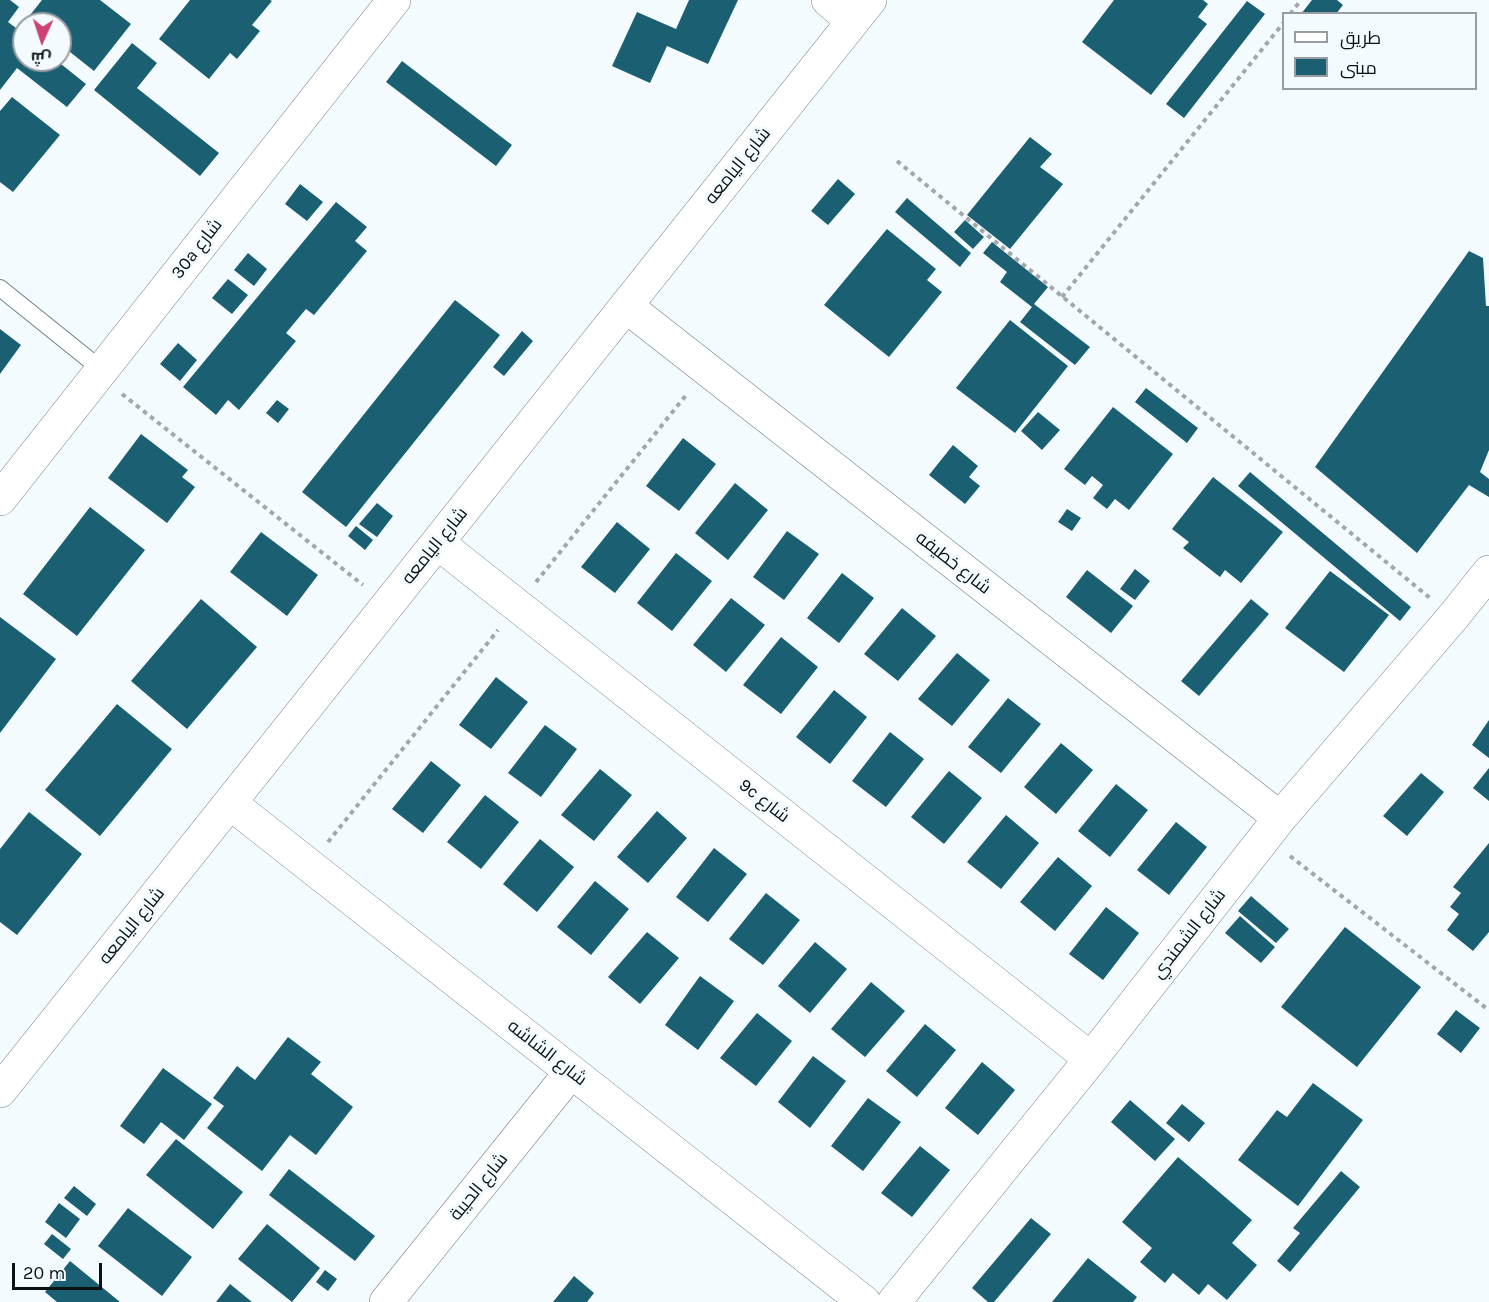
<!DOCTYPE html>
<html>
<head>
<meta charset="utf-8">
<style>
  body { margin:0 }
  #map { position:relative; width:1489px; height:1302px; overflow:hidden; background:#f4fbfe; font-family:Karla,Cairo,sans-serif }
  canvas { display:block }
  .legend { position:absolute; left:1282px; top:12px; width:195px; height:78px; box-sizing:border-box; background:#f4fbfe; border:2px solid #979da0; margin:0; padding:8px 10px; list-style:none; font-size:18px; color:#0b1113 }
  .legend li { display:flex; align-items:center; gap:12px; height:30px }
  .legend b { width:30px; border:2px solid #979da0 }
  .north { position:absolute; left:12px; top:12px; width:60px; height:60px; box-sizing:border-box; background:#f4fbfe; border:2px solid #979da0; border-radius:50%; rotate:183deg; font-size:16px; font-weight:700; line-height:24px; text-align:center; color:#0b1113 }
  .north::after { content:''; display:block; margin:auto; width:21px; height:27px; background:#cd4173; clip-path:polygon(50% 0,100% 100%,50% 72%,0 100%) }
  .scale { position:absolute; left:12px; top:1263px; width:90px; height:27px; box-sizing:border-box; border:3px solid #0b1113; border-top:0; padding-left:8px; font-size:18px; line-height:21px; white-space:nowrap; color:#0b1113; -webkit-text-stroke:4px #f4fbfe; paint-order:stroke }
</style>
</head>
<body>
<div id="map">
<canvas width="1489" height="1302"></canvas>
<ul class="legend">
<li><b style="height:8px;background:#fff"></b>طريق</li>
<li><b style="height:16px;background:#1b6072"></b>مبنى</li>
</ul>
<div class="north">ش</div>
<div class="scale">20 m</div>
</div>
<script>
const context = document.querySelector('canvas').getContext('2d');
context.lineJoin = 'round';
function paint(path, color) {
  context.fillStyle = color;
  context.fill(path, 'evenodd');
}
function poly(rows) {
  const path = new Path2D();
  for (const r of rows) {
    path.moveTo(r[0], r[1]);
    for (let i = 2; i < r.length; i += 2) path.lineTo(r[i], r[i + 1]);
  }
  return path;
}
function strokePath(path, color, width, dash) {
  context.strokeStyle = color;
  context.lineWidth = width;
  context.lineCap = dash ? 'butt' : 'round';
  context.setLineDash(dash || []);
  context.stroke(path);
}
function write(font, color, halo, rows, align = 'center') {
  context.font = font + ' Karla,Cairo,sans-serif';
  context.lineWidth = 6;
  context.setLineDash([]);
  context.textBaseline = 'middle';
  context.strokeStyle = halo;
  context.fillStyle = color;
  for (const [text, x, y, turn = 0] of rows) {
    context.save();
    context.translate(x, y);
    context.rotate((+turn || 0) * Math.PI / 180);
    context.textAlign = isNaN(turn) ? turn : align;
    if (halo) context.strokeText(text, 0, 0);
    context.fillText(text, 0, 0);
    context.restore();
  }
}
const building = poly([
  [0,0,10,0,19,7,8,22,24,34,24,60,56,60,86,84,67,107,17,68,0,90],
  [42,0,100,0,131,24,94,71,60,44,60,24,34,24,27,19],
  [190,0,270,0,272,1,252,25,260,31,237,59,230,53,209,79,159,39],
  [689,0,738,0,708,64,667,46,650,83,612,66,637,12,676,29],
  [1114,0,1203,0,1208,4,1198,17,1207,24,1151,95,1082,42],
  [1312,0,1337,0,1343,5,1336,14,1301,14],
  [1247,1,1265,14,1184,118,1166,104],
  [132,43,157,63,137,88,219,153,200,176,94,90],
  [402,61,512,145,496,166,386,82],
  [12,97,60,135,13,192,0,182,0,111],
  [1030,137,1052,154,1040,167,1063,184,1010,249,967,215],
  [838,179,855,194,828,225,811,211],
  [300,184,323,202,307,221,285,204],
  [907,198,971,253,960,267,895,212],
  [336,202,367,227,355,241,367,251,314,315,306,309,286,333,296,341,239,410,228,400,216,415,183,387],
  [965,220,984,237,973,249,954,232],
  [887,229,936,269,927,280,942,292,889,357,824,305],
  [992,242,1048,287,1034,304,1090,347,1075,365,1020,322,1032,307,1000,282,1007,272,983,253],
  [1469,251,1483,258,1486,306,1489,306,1489,450,1480,472,1489,479,1489,497,1469,485,1417,553,1315,467],
  [248,253,267,269,254,286,234,270],
  [228,279,248,295,232,314,212,298],
  [455,300,500,335,346,527,302,492],
  [1010,320,1068,366,1015,433,956,388],
  [0,329,21,345,0,374],
  [522,331,533,341,504,376,493,367],
  [178,343,197,360,180,381,160,364],
  [1146,388,1198,428,1187,443,1135,402],
  [277,400,289,409,278,423,266,413],
  [1113,407,1173,454,1129,510,1115,499,1107,509,1093,498,1103,485,1092,476,1085,485,1064,469],
  [1038,412,1060,430,1042,450,1021,431],
  [141,434,188,470,182,477,195,487,167,523,108,478],
  [683,438,716,464,679,511,646,486],
  [953,445,978,466,969,477,980,486,965,504,929,475],
  [1250,472,1411,607,1400,621,1238,486],
  [1213,477,1283,532,1241,583,1225,570,1220,577,1183,548,1189,542,1172,529],
  [735,483,768,510,728,560,695,533],
  [377,503,393,516,377,537,359,524],
  [90,507,145,550,77,636,23,594],
  [1067,509,1081,518,1072,531,1058,522],
  [617,522,650,549,615,593,581,567],
  [356,526,373,540,365,550,348,536],
  [787,531,819,554,784,600,753,577],
  [261,532,318,575,287,616,230,572],
  [676,553,712,581,672,631,637,603],
  [1135,569,1150,581,1135,600,1120,589],
  [1087,570,1133,606,1111,633,1066,597],
  [1330,571,1389,615,1344,672,1285,628],
  [842,573,874,598,839,643,807,618],
  [731,598,765,625,726,672,693,645],
  [201,599,257,647,187,729,131,681],
  [1251,599,1269,614,1199,696,1181,681],
  [902,608,936,636,898,681,864,654],
  [0,617,56,659,0,733],
  [781,637,818,667,781,714,743,685],
  [957,653,990,680,952,726,918,699],
  [496,677,528,702,491,749,459,725],
  [834,690,867,717,830,764,796,737],
  [1008,698,1041,724,1001,773,968,747],
  [117,704,172,749,100,836,45,790],
  [1489,720,1489,758,1472,745],
  [545,725,577,749,541,797,508,773],
  [890,732,924,759,886,807,852,781],
  [1061,743,1093,770,1056,814,1024,787],
  [431,761,461,785,423,833,392,809],
  [1489,768,1489,801,1473,788],
  [600,769,632,795,594,841,561,815],
  [949,771,982,798,944,844,911,817],
  [1421,773,1444,792,1407,836,1383,816],
  [1116,784,1148,810,1110,857,1078,831],
  [485,795,519,822,481,869,447,842],
  [657,811,687,838,648,883,617,857],
  [29,812,82,854,17,935,0,922,0,849],
  [1006,815,1039,843,1001,889,967,862],
  [1176,822,1207,847,1169,895,1137,870],
  [540,839,574,867,537,912,503,884],
  [1489,843,1489,932,1473,951,1447,930,1459,914,1450,907,1461,893,1453,887],
  [714,848,747,874,708,922,676,897],
  [1058,857,1092,886,1055,931,1020,902],
  [595,881,629,909,591,955,557,927],
  [766,893,800,920,763,965,729,939],
  [1251,896,1289,929,1276,943,1238,911],
  [1106,907,1139,933,1103,980,1069,954],
  [1240,916,1275,947,1261,963,1225,933],
  [1345,927,1421,987,1357,1067,1281,1007],
  [647,932,679,958,640,1004,608,977],
  [815,942,847,969,810,1013,778,986],
  [700,976,734,1001,698,1050,665,1025],
  [871,982,905,1011,865,1057,831,1029],
  [1456,1010,1480,1028,1461,1053,1437,1034],
  [757,1013,792,1041,756,1086,720,1058],
  [925,1024,956,1050,917,1097,886,1071],
  [288,1037,321,1062,311,1074,353,1107,316,1155,290,1135,262,1171,207,1128,224,1106,213,1098,237,1066,255,1080],
  [813,1056,846,1081,810,1128,778,1102],
  [982,1062,1015,1090,978,1135,945,1108],
  [163,1068,212,1104,184,1140,161,1122,144,1144,120,1126],
  [1313,1083,1363,1120,1298,1206,1238,1160,1277,1110,1287,1117],
  [868,1098,901,1122,863,1171,831,1146],
  [1130,1100,1175,1139,1155,1161,1111,1122],
  [1182,1104,1205,1123,1189,1142,1166,1123],
  [176,1139,243,1192,213,1229,146,1175],
  [920,1146,950,1170,912,1217,881,1193],
  [1178,1157,1252,1220,1232,1243,1257,1265,1227,1300,1208,1284,1199,1295,1173,1273,1165,1283,1140,1262,1152,1248,1122,1222],
  [289,1169,375,1236,355,1261,269,1195],
  [1341,1171,1360,1187,1290,1272,1277,1261,1300,1233,1293,1228],
  [74,1186,96,1204,87,1216,64,1198],
  [59,1203,80,1219,66,1238,45,1222],
  [128,1208,192,1257,162,1296,98,1246],
  [1031,1218,1051,1234,994,1302,988,1302,972,1288],
  [267,1224,320,1268,292,1302,238,1259],
  [52,1234,71,1249,63,1259,44,1244],
  [1088,1258,1137,1297,1133,1302,1052,1302],
  [70,1261,120,1302,57,1302,45,1292],
  [325,1270,337,1279,328,1291,316,1282],
  [574,1276,594,1293,587,1302,553,1302],
  [230,1284,252,1302,216,1302]
]);
const path = poly([
  [1290,14,1301,0],
  [897,161,1430,598],
  [1062,297,1284,22],
  [122,394,363,585],
  [536,582,687,394],
  [328,842,498,630],
  [1290,856,1486,1008]
]);
const service = poly([
  [0,288,102,370]
]);
const minor = poly([
  [828,0,853,21],
  [626,306,1280,818],
  [0,499,394,0],
  [438,543,1091,1059],
  [230,803,864,1302],
  [0,1091,870,0],
  [386,1302,571,1072],
  [894,1302,1091,1059,1280,818,1453,617,1489,572]
]);
const streetNames = [
  ["شارع اليامعه",738,166,-51],
  ["30a شارع",197,249,-52],
  ["شارع اليامعه",435,546,-51],
  ["شارع خطيفه",953,563,38],
  ["9c شارع",764,801,38],
  ["شارع اليامعه",132,926,-51],
  ["شارع الشمندي",1189,934,-52],
  ["شارع الشاشه",547,1053,38],
  ["شارع الحيبة",479,1187,-51]
];
paint(building, '#1b6072');
strokePath(service, '#6f8085', 18);
strokePath(minor, '#6f8085', 34);
strokePath(path, '#a1a7aa', 4, [4.5, 4.5]);
strokePath(service, '#fff', 16);
strokePath(minor, '#fff', 33);
write('18px', '#0b1113', '#f4fbfe', streetNames);
</script>
</body>
</html>
